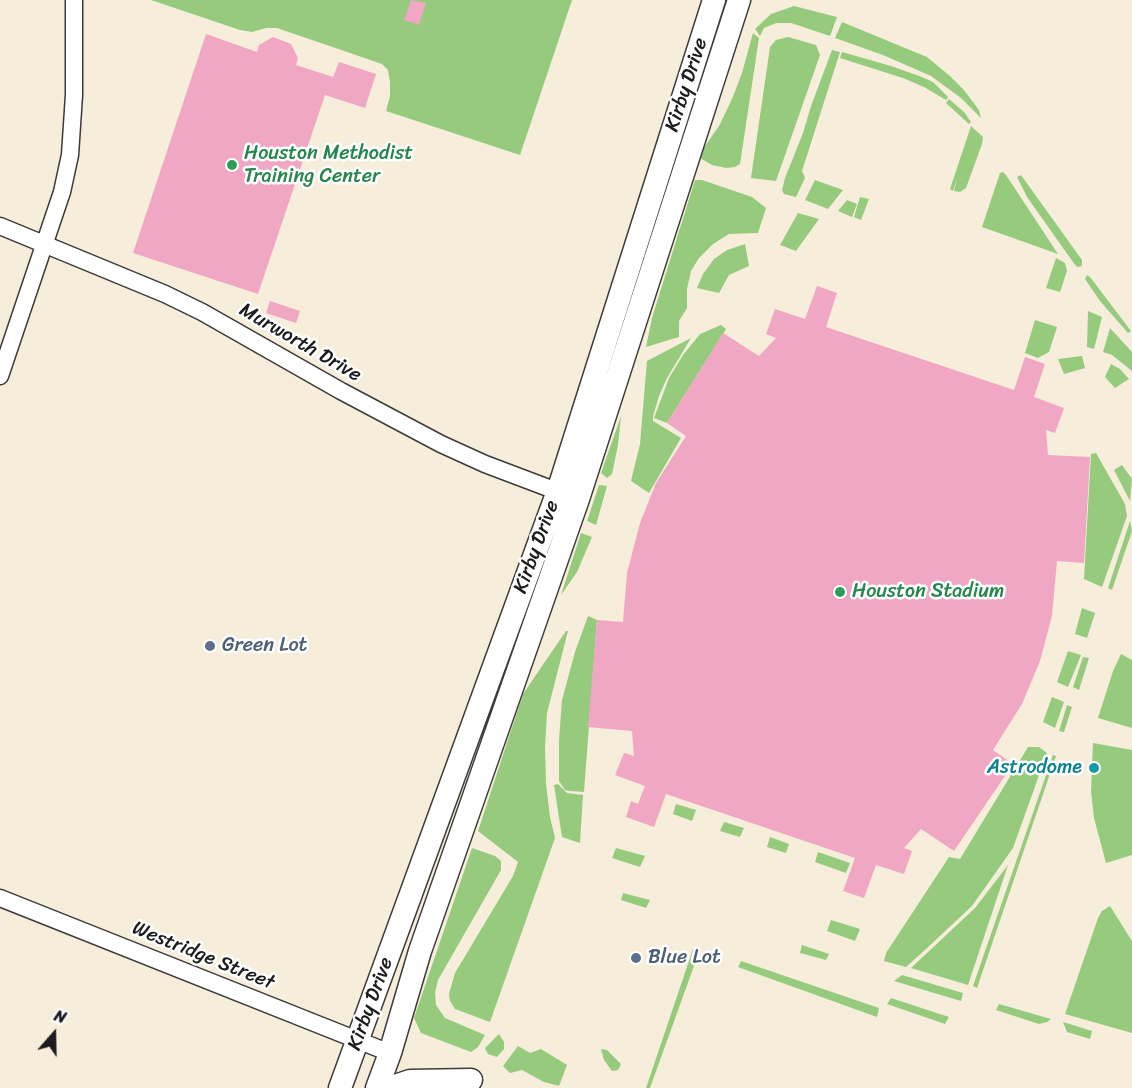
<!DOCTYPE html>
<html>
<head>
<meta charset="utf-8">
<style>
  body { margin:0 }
  #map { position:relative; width:1132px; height:1088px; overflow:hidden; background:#f6eddb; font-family:Sriracha,sans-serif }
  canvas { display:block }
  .north { position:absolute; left:24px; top:1004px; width:60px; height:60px; -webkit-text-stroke:4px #fff; paint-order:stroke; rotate:20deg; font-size:16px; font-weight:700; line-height:24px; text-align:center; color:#1c1c1c }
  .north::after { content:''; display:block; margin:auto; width:21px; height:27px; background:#1c1c1c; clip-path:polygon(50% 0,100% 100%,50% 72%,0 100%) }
</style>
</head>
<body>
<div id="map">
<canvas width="1132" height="1088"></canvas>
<div class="north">N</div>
</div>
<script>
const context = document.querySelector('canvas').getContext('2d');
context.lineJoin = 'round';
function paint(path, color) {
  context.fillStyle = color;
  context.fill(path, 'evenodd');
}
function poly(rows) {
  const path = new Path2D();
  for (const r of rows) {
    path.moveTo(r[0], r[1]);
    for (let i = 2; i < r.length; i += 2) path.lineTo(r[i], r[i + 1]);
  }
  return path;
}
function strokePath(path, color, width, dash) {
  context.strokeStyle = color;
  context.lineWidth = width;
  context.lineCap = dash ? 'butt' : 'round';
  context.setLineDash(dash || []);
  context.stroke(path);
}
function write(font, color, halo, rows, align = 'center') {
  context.font = font + ' Sriracha,sans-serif';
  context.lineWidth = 5;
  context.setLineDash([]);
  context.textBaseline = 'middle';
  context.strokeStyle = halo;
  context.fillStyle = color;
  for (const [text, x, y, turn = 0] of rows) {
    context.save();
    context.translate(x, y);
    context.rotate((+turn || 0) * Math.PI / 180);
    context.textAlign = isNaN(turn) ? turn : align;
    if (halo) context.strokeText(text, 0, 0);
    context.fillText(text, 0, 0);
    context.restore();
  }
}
const green = poly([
  [151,0,572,0,520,155,386,111,390,96,390,82,388,70,382,64,277,28,266,28,252,32,240,30],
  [794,6,837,17,830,36,791,23,776,23,764,28,760,36,755,29,771,14],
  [842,22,927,57,950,76,963,89,979,110,981,118,961,98,931,76,883,55,835,38],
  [753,33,759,38,740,164,735,167,726,168,712,165,700,158,703,149,719,126,732,99,742,73],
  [788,37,816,45,820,55,776,181,751,178,770,47,776,40],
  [832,50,840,52,802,171,805,178,796,197,784,194,782,190,785,178,803,133,811,106],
  [842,52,891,66,922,77,933,82,948,97,946,100,924,87,903,78,840,58],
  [949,99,964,112,971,122,969,124,946,103],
  [971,126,983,137,982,144,966,188,960,192,954,191,957,178,953,191,950,189],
  [1003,172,1006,175,1058,254,982,227,1000,173],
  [1021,175,1082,260,1082,266,1077,267,1073,262,1027,197,1017,177],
  [695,180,702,180,752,197,766,208,758,233,729,234,713,244,699,258,691,271,687,289,687,308,679,321,679,337,646,347,652,318],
  [815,180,843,190,828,209,805,200],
  [860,197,869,199,861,220,854,217],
  [847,200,857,204,852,217,838,211],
  [798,213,819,219,796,251,780,245],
  [745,244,749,266,729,275,719,293,697,288,703,274,714,259,727,250],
  [1056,258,1065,263,1067,271,1060,292,1046,288],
  [1087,275,1090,277,1131,331,1128,333,1100,301,1085,279],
  [1088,311,1102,317,1094,349,1087,347],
  [1035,320,1057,327,1049,352,1038,358,1025,353],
  [721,325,726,329,667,423,654,418,669,378,683,355,700,334],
  [1110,328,1132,352,1132,371,1112,355,1103,352],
  [691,338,667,378,659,396,653,416,653,421,681,438,649,493,631,481,640,444,647,361],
  [1082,356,1085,368,1064,374,1058,359],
  [1111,364,1120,369,1129,379,1115,388,1105,377],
  [621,416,618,445,612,474,607,478,601,473],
  [1096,453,1125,504,1127,516,1102,587,1084,579,1091,454],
  [1122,465,1132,479,1130,501,1114,470],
  [599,485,607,486,596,525,587,521],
  [1130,521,1132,531,1112,590,1108,588],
  [581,533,592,537,577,572,561,595],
  [1082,608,1095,613,1087,638,1075,634],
  [588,616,597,620,584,792,570,791,565,790,559,781,559,740,562,700,575,652],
  [566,631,568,631,547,713,545,747,546,784,550,817,555,838,490,1022,455,1009,450,1001,449,994,455,973,513,876,518,862,478,831,523,694],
  [1068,651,1081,655,1068,687,1057,682],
  [1121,654,1132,660,1132,728,1098,718,1113,671],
  [1083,657,1089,658,1079,690,1073,687],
  [1052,697,1064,702,1055,728,1043,722],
  [1067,705,1072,707,1064,732,1059,731],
  [1093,743,1132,750,1132,855,1106,863,1094,818,1091,791],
  [1028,747,1039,747,1047,753,1013,848,972,906,926,949,906,967,884,961,886,953,949,857,960,859],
  [1053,755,1056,756,977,988,973,986],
  [558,784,567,793,583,795,580,843,562,837,554,785],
  [676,804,696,810,692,821,673,814],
  [724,822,744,828,740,837,720,831],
  [770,837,789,844,786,853,767,847],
  [472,848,495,856,501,861,501,870,438,980,435,993,436,1005,445,1018,485,1035,478,1047,471,1052,421,1033,414,1018],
  [616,848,645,856,640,867,612,858],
  [818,852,850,863,846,873,815,862],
  [1008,865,968,985,911,968,975,908],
  [623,893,650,900,646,908,621,900],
  [1110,906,1132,941,1132,1033,1065,1014,1098,918,1102,911],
  [831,920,860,929,855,941,827,931],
  [802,945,829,954,826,960,800,953],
  [693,949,699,952,650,1088,646,1088],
  [741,961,879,1008,877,1017,738,967],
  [902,975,963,993,961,1001,894,981],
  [891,998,949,1017,945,1024,887,1004],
  [999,1004,1051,1019,1047,1022,1039,1024,996,1010],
  [1063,1022,1092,1031,1090,1039,1067,1032],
  [499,1034,504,1042,504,1049,497,1057,488,1054,485,1048],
  [518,1046,530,1053,541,1049,567,1065,559,1086,544,1082,522,1070,510,1073,503,1066],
  [601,1049,607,1050,621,1064,618,1070,612,1071,604,1060]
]);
const building = poly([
  [411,0,426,3,419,25,404,20],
  [206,34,257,52,259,45,273,37,291,44,298,58,296,65,333,77,339,62,376,74,365,108,325,95,258,294,133,253],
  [817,286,837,293,826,327,1014,390,1025,357,1045,364,1034,397,1064,408,1055,433,1046,430,1048,455,1090,457,1084,563,1057,561,1052,616,1040,661,1022,704,993,750,1013,764,954,851,921,829,904,848,912,851,904,874,876,865,864,898,843,891,855,858,666,794,654,827,626,817,631,801,638,804,645,786,615,775,624,753,634,756,632,731,588,727,597,620,623,622,627,573,640,523,656,483,686,436,667,423,723,333,759,356,776,338,766,334,775,309,805,319],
  [270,301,300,311,296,323,266,313]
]);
const minor = poly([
  [0,226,165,294,202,312,341,391,441,444,485,464,567,495],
  [0,376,62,192,70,155,74,95,74,0],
  [0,898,390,1053]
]);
const major = poly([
  [340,1088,558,491,714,0],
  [377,1088,390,1053,420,951,578,499,739,0],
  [389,1088,410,1081,471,1080]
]);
const markers = [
  [232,165,6,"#2e9e5b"],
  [840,592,6,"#2e9e5b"],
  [210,646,6,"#5c6f8a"],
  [1094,768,6,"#0f9aa8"],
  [636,958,6,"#5c6f8a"]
];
const streetNames = [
  ["Kirby Drive",687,85,-72],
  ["Murworth Drive",300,343,30],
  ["Kirby Drive",537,547,-70],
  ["Westridge Street",203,956,22],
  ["Kirby Drive",371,1004,-70]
];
const leisureNames = [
  ["Houston Methodist",244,154],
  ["Training Center",244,177],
  ["Houston Stadium",852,592]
];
const serviceNames = [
  ["Green Lot",222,646],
  ["Blue Lot",648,958]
];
const cultureNames = [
  ["Astrodome",1082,768]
];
paint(green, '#96cb7d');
paint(building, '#efa7c3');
strokePath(minor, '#3d3b39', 19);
strokePath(major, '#3d3b39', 25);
strokePath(minor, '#fff', 16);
strokePath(major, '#fff', 22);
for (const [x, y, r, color] of markers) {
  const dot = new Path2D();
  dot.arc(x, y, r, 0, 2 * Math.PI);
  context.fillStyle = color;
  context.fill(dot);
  strokePath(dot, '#fff', 2);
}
write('20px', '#1c1c1c', '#fff', streetNames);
write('20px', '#27864d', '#fff', leisureNames, 'left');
write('20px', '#4e5e75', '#fff', serviceNames, 'left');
write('20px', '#0d838f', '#fff', cultureNames, 'right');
</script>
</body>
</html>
